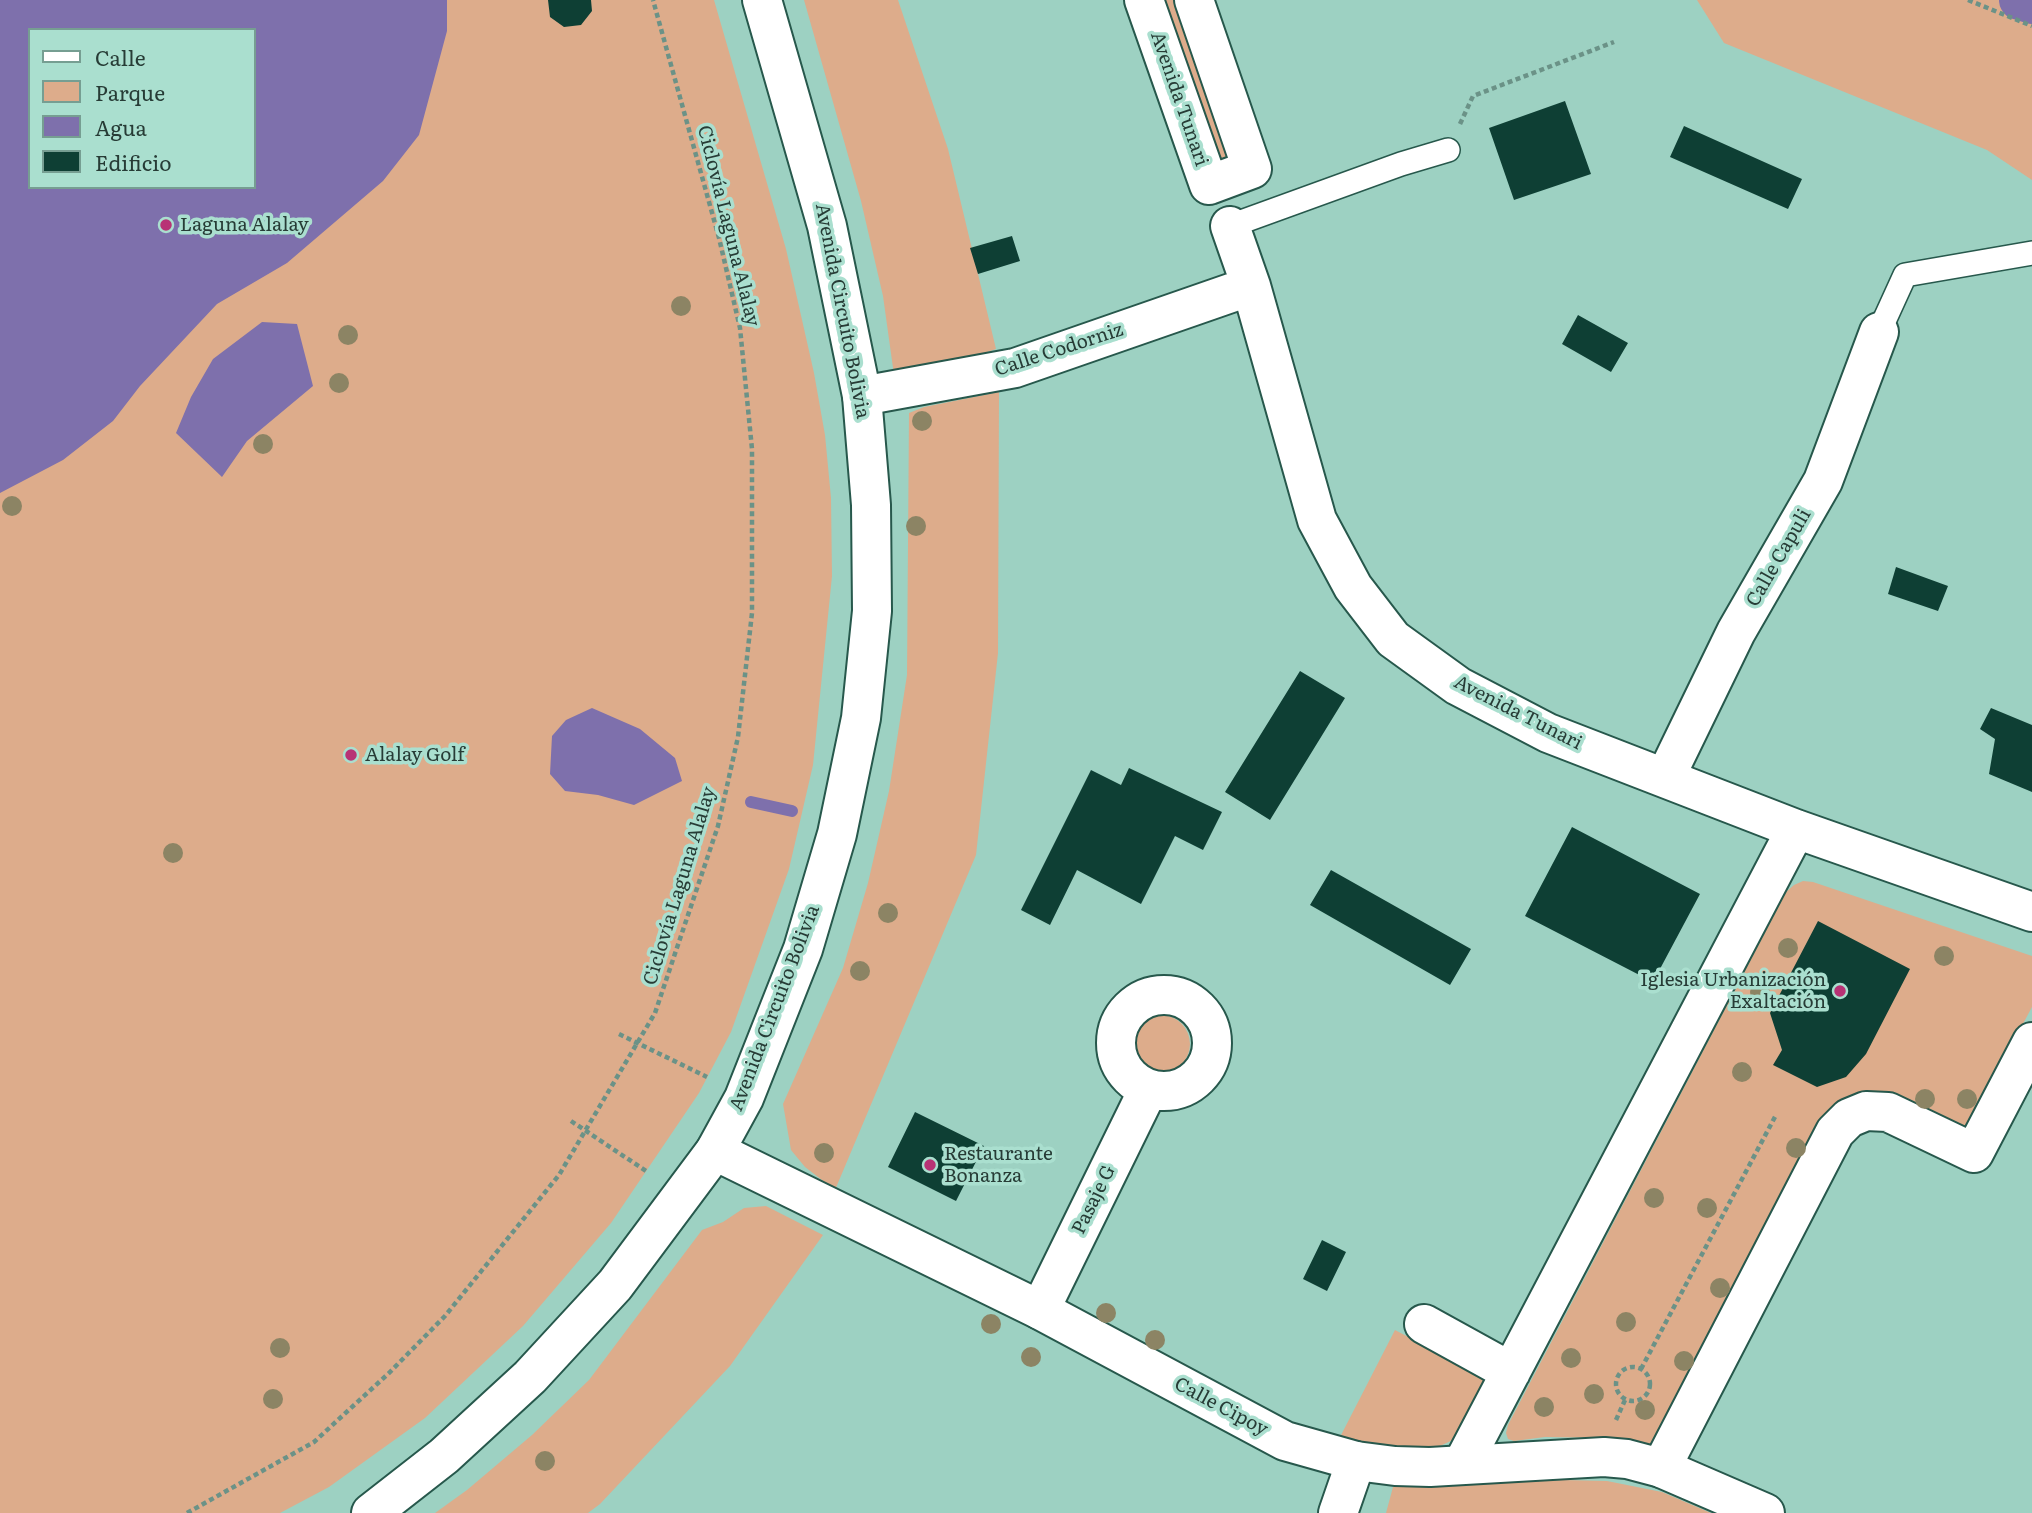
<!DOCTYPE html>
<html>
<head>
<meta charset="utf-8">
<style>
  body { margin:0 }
  #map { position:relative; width:2032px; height:1513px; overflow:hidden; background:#9dd1c2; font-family:Literata,serif }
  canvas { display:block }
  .legend { position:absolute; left:28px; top:28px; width:228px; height:161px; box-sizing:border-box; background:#aadfcf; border:2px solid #769e92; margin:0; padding:9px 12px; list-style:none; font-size:21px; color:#273c36 }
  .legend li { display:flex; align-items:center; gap:14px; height:35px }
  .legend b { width:35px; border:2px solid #769e92 }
</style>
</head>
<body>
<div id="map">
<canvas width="2032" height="1513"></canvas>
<ul class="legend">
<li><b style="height:9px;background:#fff"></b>Calle</li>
<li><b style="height:19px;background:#ddac8b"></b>Parque</li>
<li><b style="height:19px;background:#7e70ac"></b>Agua</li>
<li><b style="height:19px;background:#0e3f34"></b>Edificio</li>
</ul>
</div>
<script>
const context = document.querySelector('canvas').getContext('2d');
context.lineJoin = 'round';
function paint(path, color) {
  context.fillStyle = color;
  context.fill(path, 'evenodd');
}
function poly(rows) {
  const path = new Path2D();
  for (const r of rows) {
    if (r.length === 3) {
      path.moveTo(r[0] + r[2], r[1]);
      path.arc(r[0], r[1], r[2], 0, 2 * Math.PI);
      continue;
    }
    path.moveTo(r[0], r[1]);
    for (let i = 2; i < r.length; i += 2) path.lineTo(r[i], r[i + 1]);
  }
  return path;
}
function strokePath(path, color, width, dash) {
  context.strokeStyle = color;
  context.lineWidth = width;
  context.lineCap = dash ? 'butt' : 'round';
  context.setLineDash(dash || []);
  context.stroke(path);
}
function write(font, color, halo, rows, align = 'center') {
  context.font = font + ' Literata,serif';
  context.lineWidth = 7;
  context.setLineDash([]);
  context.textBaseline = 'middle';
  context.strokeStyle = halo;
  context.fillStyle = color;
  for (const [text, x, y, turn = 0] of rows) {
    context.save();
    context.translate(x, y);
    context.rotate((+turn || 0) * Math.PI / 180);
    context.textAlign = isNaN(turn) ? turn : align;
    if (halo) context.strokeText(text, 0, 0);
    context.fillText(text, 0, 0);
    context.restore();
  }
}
const green = poly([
  [0,0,714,0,786,249,814,373,825,435,831,498,832,576,813,765,789,869,731,1032,699,1093,611,1223,523,1326,425,1418,329,1487,280,1513,0,1513],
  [30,30,254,30,254,187,30,187],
  [804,0,898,0,948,149,996,349,943,367,894,375,883,296,861,201],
  [1160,0,1175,0,1229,157,1215,162],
  [1697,0,2032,0,2032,180,1987,150,1724,43],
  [999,392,998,653,976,855,835,1190,805,1167,791,1150,783,1104,843,968,868,883,889,791,907,675,909,413,924,407],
  [1803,881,1813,882,2032,956,2032,1007,1965,1132,1880,1096,1650,1449,1608,1438,1545,1437,1514,1441,1508,1439,1506,1433,1508,1425,1786,892,1794,885],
  [1161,1044,29],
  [766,1206,823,1235,730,1366,600,1504,588,1513,435,1513,467,1490,532,1435,589,1380,702,1230,723,1222,744,1208],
  [1395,1330,1480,1375,1485,1384,1457,1438,1440,1446,1409,1453,1338,1441],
  [1563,1480,1607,1481,1662,1492,1711,1513,1386,1513,1393,1487]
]);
const water = poly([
  [0,0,447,0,447,31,419,135,383,181,287,263,217,304,140,386,113,421,63,460,0,493],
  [30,30,254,30,254,187,30,187],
  [262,322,297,324,313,386,247,441,222,477,176,433,191,397,213,359],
  [592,708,640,729,675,758,682,781,634,805,598,795,565,791,550,774,552,736,566,720]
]);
const stream = poly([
  [751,802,792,811]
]);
const canal = poly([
  [2019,0,2032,4]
]);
const building = poly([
  [548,0,591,0,592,11,581,25,564,27,550,17],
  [1565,101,1591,174,1514,200,1489,128],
  [1684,126,1802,179,1788,209,1670,157],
  [1012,236,1020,261,978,274,970,248],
  [1578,315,1628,343,1611,372,1562,344],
  [1896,567,1948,586,1938,611,1888,594],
  [1300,671,1345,698,1270,820,1225,792],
  [1991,708,2032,725,2032,792,1989,774,1995,739,1980,729],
  [1129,768,1222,812,1203,850,1175,836,1141,904,1077,870,1050,925,1021,910,1091,770,1121,785],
  [1572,827,1700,894,1653,982,1525,916],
  [1331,870,1471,949,1450,985,1310,905],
  [1818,921,1910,969,1866,1054,1846,1077,1817,1087,1773,1065,1782,1050,1770,1013],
  [915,1112,984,1146,956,1201,888,1167],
  [1322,1240,1346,1252,1327,1291,1303,1279]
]);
const path = poly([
  [1968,0,2032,26],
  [1460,124,1473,96,1614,42],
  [619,1034,707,1077],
  [571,1121,646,1171],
  [1633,1384,17],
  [1641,1369,1776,1115],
  [1616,1420,1625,1400],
  [187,1513,314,1442,389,1373,445,1316,559,1175,655,1013,718,826,738,737,752,613,752,449,740,328,719,238,653,0]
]);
const lane = poly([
  [1230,226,1401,164,1448,150],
  [1879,332,1905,275,2032,253]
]);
const street = poly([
  [1144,0,1209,185,1252,169,1194,0],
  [1230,226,1251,286,1317,520,1353,587,1393,639,1458,686,1548,733,1796,829,2032,912],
  [862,396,1015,368,1251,286],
  [1665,778,1736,632,1823,481,1879,332],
  [1164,1043,48],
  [1040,1310,1148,1090],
  [1424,1324,1511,1372],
  [1463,1463,1796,829],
  [1661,1468,1835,1132,1849,1118,1866,1111,1888,1112,1974,1153,2032,1042],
  [1338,1513,1356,1461]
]);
const secondary = poly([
  [715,1151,1040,1310,1285,1441,1356,1461,1395,1466,1430,1467,1604,1457,1627,1459,1661,1468,1765,1513]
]);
const primary = poly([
  [371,1513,444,1456,530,1377,615,1285,715,1151,744,1098,803,949,837,834,861,718,872,611,871,505,862,396,827,226,762,0]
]);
const trees = [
  [681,306],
  [348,335],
  [339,383],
  [922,421],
  [263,444],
  [12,506],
  [916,526],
  [173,853],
  [888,913],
  [1788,948],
  [1944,956],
  [860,971],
  [1760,992],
  [1742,1072],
  [1925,1099],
  [1967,1099],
  [1796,1148],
  [824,1153],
  [1654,1198],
  [1707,1208],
  [1720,1288],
  [1106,1313],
  [1626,1322],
  [991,1324],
  [1155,1340],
  [280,1348],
  [1031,1357],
  [1571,1358],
  [1684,1361],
  [1594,1394],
  [273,1399],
  [1544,1407],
  [1645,1410],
  [545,1461]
];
const markers = [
  [166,225,7,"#b83275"],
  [351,755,7,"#b83275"],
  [1840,991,7,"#b83275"],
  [930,1165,7,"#b83275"]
];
const streetNames = [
  ["Avenida Tunari",1179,99,71],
  ["Ciclovía Laguna Alalay",728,226,76],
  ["Avenida Circuito Bolivia",842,311,79],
  ["Calle Codorniz",1059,350,-18],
  ["Calle Capuli",1779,558,-60],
  ["Avenida Tunari",1518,713,27],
  ["Ciclovía Laguna Alalay",680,886,-73],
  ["Avenida Circuito Bolivia",775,1008,-69],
  ["Pasaje G",1094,1200,-64],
  ["Calle Cipoy",1221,1407,28]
];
const poiNames = [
  ["Laguna Alalay",180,225],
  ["Alalay Golf",365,755],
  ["Iglesia Urbanización",1826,980,"right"],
  ["Exaltación",1826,1002,"right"],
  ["Restaurante",944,1154],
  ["Bonanza",944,1176]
];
paint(green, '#ddac8b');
paint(water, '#7e70ac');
strokePath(stream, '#7e70ac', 12);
strokePath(canal, '#7e70ac', 40);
paint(building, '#0e3f34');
strokePath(lane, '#27584c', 26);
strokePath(street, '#27584c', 42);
strokePath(secondary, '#27584c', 42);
strokePath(primary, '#27584c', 42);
strokePath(path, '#6b9287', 4.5, [5, 3.5]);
strokePath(lane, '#fff', 23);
strokePath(street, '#fff', 38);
strokePath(secondary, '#fff', 38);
strokePath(primary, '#fff', 38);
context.fillStyle = '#8c8464';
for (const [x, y] of trees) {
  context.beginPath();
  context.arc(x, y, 10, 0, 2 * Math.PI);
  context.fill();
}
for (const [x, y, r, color] of markers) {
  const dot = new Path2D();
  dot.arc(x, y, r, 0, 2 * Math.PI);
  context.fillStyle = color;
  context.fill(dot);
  strokePath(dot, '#aadfcf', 2.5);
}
write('19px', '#273c36', '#aadfcf', streetNames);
write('19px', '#273c36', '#aadfcf', poiNames, 'left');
</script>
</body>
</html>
